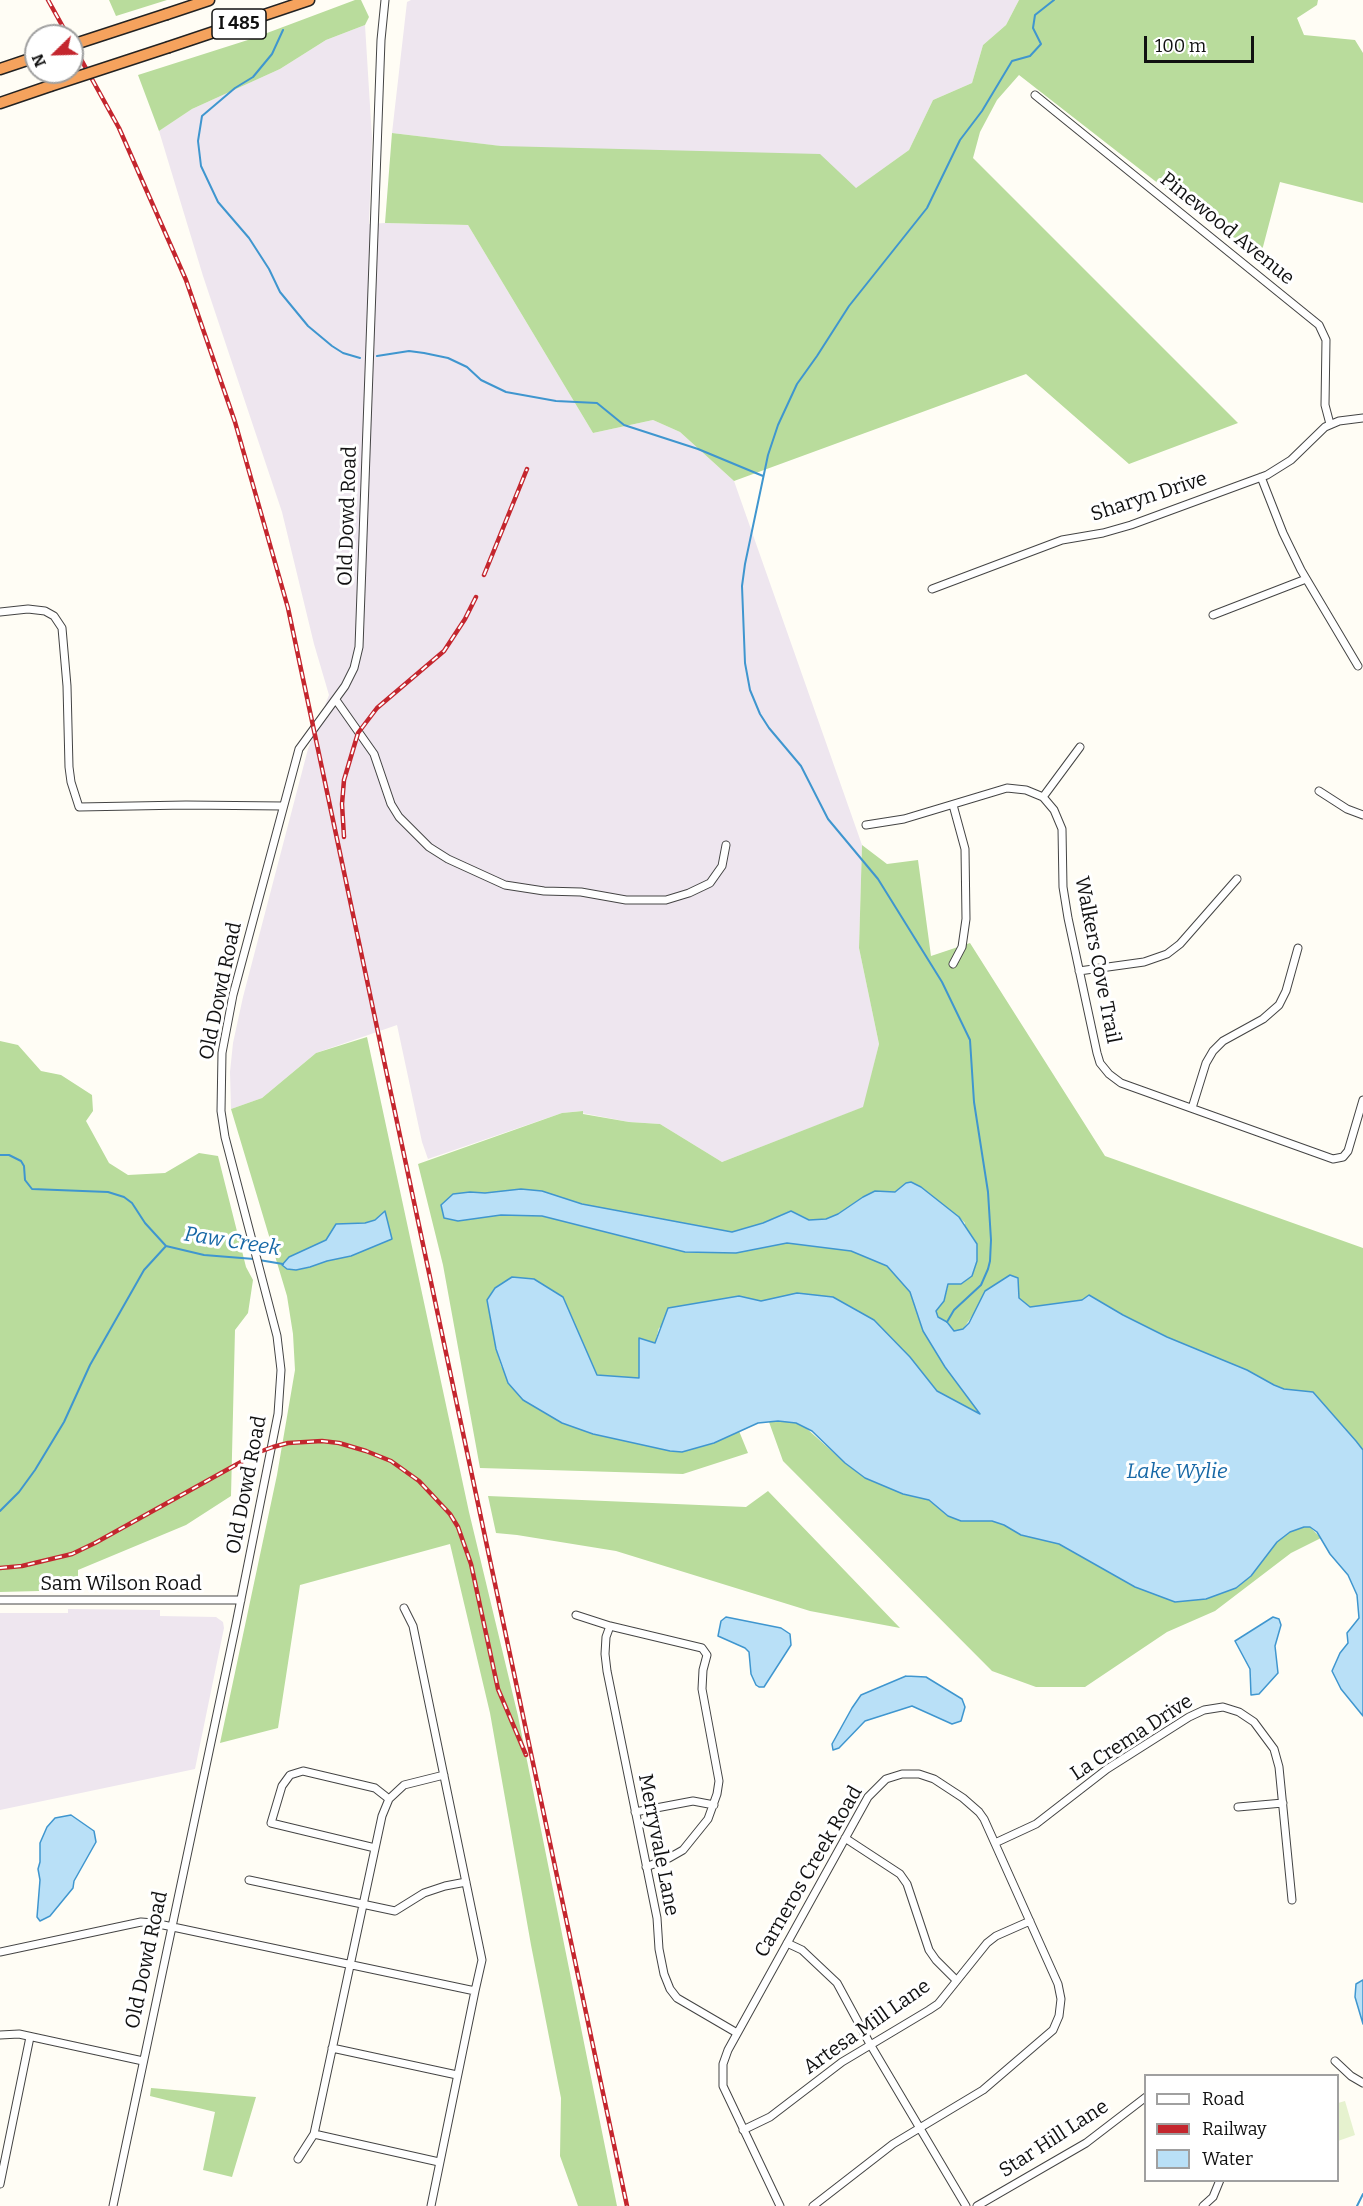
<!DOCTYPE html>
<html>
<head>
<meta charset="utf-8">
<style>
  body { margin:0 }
  #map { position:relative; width:1363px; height:2206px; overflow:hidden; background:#fffdf5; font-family:Bitter,serif }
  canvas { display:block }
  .legend { position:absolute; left:1144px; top:2074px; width:195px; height:108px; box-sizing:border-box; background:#fff; border:2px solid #a0a0a0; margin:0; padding:8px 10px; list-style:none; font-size:18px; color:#111 }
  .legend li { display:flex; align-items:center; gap:12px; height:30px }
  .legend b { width:30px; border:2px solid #a0a0a0 }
  .north { position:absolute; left:24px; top:24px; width:60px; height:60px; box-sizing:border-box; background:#fff; border:2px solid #a0a0a0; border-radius:50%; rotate:247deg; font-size:16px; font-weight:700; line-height:24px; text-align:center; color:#111 }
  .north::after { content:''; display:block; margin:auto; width:21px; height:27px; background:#c4262e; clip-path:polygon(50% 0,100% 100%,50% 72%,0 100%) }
  .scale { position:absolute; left:1144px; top:36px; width:110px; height:27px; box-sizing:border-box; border:3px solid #111; border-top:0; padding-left:8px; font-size:18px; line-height:21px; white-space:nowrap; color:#111; -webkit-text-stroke:4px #fff; paint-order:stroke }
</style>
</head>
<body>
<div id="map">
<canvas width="1363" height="2206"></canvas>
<ul class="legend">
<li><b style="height:8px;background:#fff"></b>Road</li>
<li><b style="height:8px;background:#c4262e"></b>Railway</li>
<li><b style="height:16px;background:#b9e0f7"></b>Water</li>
</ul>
<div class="north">N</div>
<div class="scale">100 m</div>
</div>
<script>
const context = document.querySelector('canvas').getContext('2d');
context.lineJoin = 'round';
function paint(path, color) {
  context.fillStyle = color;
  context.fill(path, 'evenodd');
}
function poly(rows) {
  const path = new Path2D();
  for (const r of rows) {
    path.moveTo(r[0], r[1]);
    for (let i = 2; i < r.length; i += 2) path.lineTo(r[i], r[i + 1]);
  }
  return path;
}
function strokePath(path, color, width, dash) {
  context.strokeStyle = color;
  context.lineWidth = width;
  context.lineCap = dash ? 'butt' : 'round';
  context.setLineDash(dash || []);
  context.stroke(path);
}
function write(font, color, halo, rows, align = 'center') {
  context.font = font + ' Bitter,serif';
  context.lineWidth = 6;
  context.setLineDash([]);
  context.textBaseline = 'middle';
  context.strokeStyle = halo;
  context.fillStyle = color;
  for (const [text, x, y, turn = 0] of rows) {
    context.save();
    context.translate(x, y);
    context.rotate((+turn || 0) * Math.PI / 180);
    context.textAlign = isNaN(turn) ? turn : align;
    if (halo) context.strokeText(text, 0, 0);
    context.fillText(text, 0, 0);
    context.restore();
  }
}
const industrial = poly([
  [411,0,1019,0,1006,25,983,45,972,83,933,100,909,150,855,189,392,133,407,2],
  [365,25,372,138,369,224,385,223,468,225,593,433,653,420,680,432,734,481,862,845,859,948,879,1044,864,1107,722,1162,660,1124,629,1122,582,1113,582,1111,562,1113,428,1159,422,1142,397,1025,316,1053,262,1098,231,1109,230,1072,233,1043,243,997,308,749,329,695,314,644,282,512,203,276,159,131,192,109,280,69,326,40],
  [68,1609,160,1610,160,1616,216,1617,223,1622,224,1628,195,1769,0,1810,0,1613,68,1613]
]);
const forest = poly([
  [109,0,167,0,116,16],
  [355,0,361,0,369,17,365,25,326,40,280,69,192,109,159,131,138,75,251,39],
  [1019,0,1318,0,1317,5,1297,18,1304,35,1355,40,1363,53,1363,203,1280,182,1259,262,1019,75,997,100,980,132,973,158,1238,423,1129,464,1026,374,734,481,680,432,653,420,593,433,468,225,385,223,392,133,501,146,820,154,856,188,909,150,933,100,972,83,983,45,1006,25],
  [862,845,887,864,918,860,931,956,970,943,1105,1156,1363,1248,1363,1450,1313,1392,1284,1389,1274,1385,1247,1370,1167,1337,1123,1315,1089,1295,1082,1300,1030,1307,1019,1298,1010,1275,994,1285,963,1329,954,1331,947,1322,938,1317,936,1311,944,1301,965,1223,959,1217,906,1183,895,1192,875,1192,863,1197,838,1214,826,1219,809,1220,790,1211,763,1223,732,1232,582,1204,542,1191,521,1189,485,1193,470,1192,442,1210,444,1218,458,1221,501,1215,542,1216,685,1252,736,1253,787,1243,851,1251,887,1266,911,1292,923,1331,945,1367,982,1415,937,1391,910,1357,797,1293,761,1301,739,1296,710,1302,659,1328,655,1343,639,1338,639,1378,597,1375,563,1297,490,1316,496,1349,501,1366,523,1400,562,1423,593,1434,670,1451,701,1447,739,1431,748,1453,683,1474,480,1468,443,1265,418,1164,562,1113,583,1111,583,1114,629,1122,660,1124,722,1162,863,1107,879,1044,859,948],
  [367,1037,469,1512,518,1716,617,2206,578,2206,560,2156,561,2098,531,1945,490,1713,450,1544,300,1585,278,1728,220,1743,277,1475,295,1370,293,1334,287,1296,231,1109,262,1098,316,1053],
  [0,1041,18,1045,41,1071,61,1075,92,1095,93,1111,86,1121,109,1163,128,1175,165,1173,199,1153,218,1156,246,1267,253,1280,248,1313,235,1330,231,1496,186,1525,78,1570,78,1590,0,1592],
  [778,1421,796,1423,805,1427,845,1463,903,1494,929,1500,948,1516,992,1521,1004,1525,1021,1535,1059,1544,1135,1587,1175,1602,1206,1599,1236,1588,1251,1576,1277,1542,1290,1532,1304,1527,1310,1527,1321,1538,1291,1553,1215,1611,1167,1632,1085,1687,1036,1687,992,1671,783,1461,769,1422],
  [768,1491,900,1628,810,1611,616,1551,517,1535,496,1533,488,1496,746,1507],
  [151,2088,256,2097,232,2177,203,2170,215,2112,150,2096]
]);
const pitch = poly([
  [1345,2101,1355,2135,1338,2141,1338,2103]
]);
const water = poly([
  [911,1182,921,1187,959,1217,977,1244,977,1261,972,1276,961,1284,948,1284,944,1301,936,1311,938,1317,947,1322,954,1331,963,1329,969,1323,985,1291,1010,1275,1018,1278,1019,1298,1030,1307,1082,1300,1089,1295,1123,1315,1167,1337,1247,1370,1274,1385,1284,1389,1313,1392,1356,1441,1363,1450,1363,1716,1341,1689,1332,1671,1340,1653,1348,1643,1347,1633,1359,1618,1357,1595,1348,1575,1330,1554,1317,1532,1310,1527,1304,1527,1290,1532,1277,1542,1251,1576,1236,1588,1206,1599,1175,1602,1135,1587,1059,1544,1021,1535,1004,1525,992,1521,961,1521,948,1516,929,1500,903,1494,865,1478,845,1463,812,1431,796,1423,778,1421,758,1423,714,1443,682,1452,670,1451,593,1434,562,1423,523,1400,508,1383,496,1349,487,1300,495,1288,512,1277,534,1279,563,1297,597,1375,639,1378,639,1338,655,1343,668,1308,739,1296,761,1301,797,1293,833,1297,874,1320,910,1357,937,1391,980,1414,945,1367,923,1331,910,1292,887,1266,851,1251,787,1243,736,1253,685,1252,542,1216,501,1215,458,1221,444,1218,441,1205,453,1194,470,1192,485,1193,521,1189,542,1191,582,1204,732,1232,763,1223,791,1211,809,1220,826,1219,838,1214,863,1197,875,1191,895,1192,906,1183,911,1182],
  [385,1211,392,1239,351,1256,327,1261,310,1267,296,1270,287,1269,282,1265,289,1257,326,1240,336,1224,365,1223,375,1220,385,1211],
  [726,1617,781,1628,790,1634,791,1645,764,1687,759,1687,756,1685,751,1674,749,1652,745,1648,718,1636,721,1621,726,1617],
  [1273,1617,1279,1619,1281,1625,1275,1646,1278,1673,1259,1694,1251,1695,1250,1669,1235,1641,1273,1617],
  [906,1676,926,1677,962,1699,965,1707,961,1721,952,1724,912,1706,865,1721,839,1748,833,1750,832,1744,852,1708,861,1695,906,1676],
  [71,1815,94,1831,96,1842,74,1881,73,1888,50,1916,40,1921,37,1917,40,1880,38,1869,40,1862,40,1843,47,1827,55,1818,71,1815],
  [1363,1980,1363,2024,1355,1997,1356,1984,1363,1980]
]);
const stream = poly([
  [283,30,272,54,253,77,235,88,202,116,198,141,201,166,218,202,249,238,269,269,280,292,308,326,332,346,343,353,360,358],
  [377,356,409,351,424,353,448,358,467,367,481,380,506,392,556,401,597,403,624,425,698,449,763,476],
  [0,1155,9,1155,21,1161,24,1166,25,1180,32,1189,108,1192,124,1197,132,1203,145,1223,166,1246,204,1255,254,1259],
  [259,1260,283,1264],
  [947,1322,954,1310,981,1285,988,1269,990,1261,991,1240,988,1192,974,1102,970,1040,942,982,878,879,828,819,801,766,769,728,760,714,750,690,745,663,742,586,745,564,768,455,778,425,797,384,817,356,849,306,927,208,960,140,982,111,1012,61,1030,56,1041,44,1033,28,1035,15,1054,0],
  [0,1511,19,1492,35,1470,64,1422,90,1365,144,1270,166,1246],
  [1357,2206,1363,2194]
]);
const minor = poly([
  [1035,95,1319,325,1326,340,1325,405,1330,424],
  [1261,477,1283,533,1301,570,1358,666],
  [932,589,1062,540,1103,533,1131,525,1267,475,1291,460,1325,427,1339,421,1363,418],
  [0,612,28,609,45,611,54,616,62,628,67,686,69,767,71,782,79,807,186,805,283,806],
  [1213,615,1306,579],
  [336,700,374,754,391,804,399,817,429,847,448,859,505,885,544,891,581,892,626,900,666,900,689,893,710,883,722,866,726,845],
  [1319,791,1347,809,1363,815],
  [1043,797,1080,747],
  [953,805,965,849,966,919,962,947,953,964],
  [866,825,904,819,1007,788,1026,790,1043,797,1054,810,1062,829,1063,887,1068,918,1097,1053,1100,1063,1109,1074,1121,1083,1333,1159,1343,1157,1348,1151,1363,1100],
  [1079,971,1144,962,1167,954,1180,944,1237,879],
  [1192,1108,1206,1063,1213,1051,1223,1041,1263,1019,1279,1005,1286,991,1298,948],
  [0,1600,241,1600],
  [576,1615,610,1626,702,1648,707,1655,703,1670,702,1689,719,1781,717,1794,708,1819,683,1850,669,1858,646,1867],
  [610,1626,606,1637,605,1654,607,1671,657,1918,659,1949,664,1974,670,1989,677,1998,737,2033],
  [1238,1807,1283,1803],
  [635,1812,693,1801,714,1805],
  [845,1838,900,1874,907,1884,929,1950,936,1960,956,1980],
  [995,1843,1036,1824,1107,1769,1189,1717,1204,1710,1223,1707,1239,1712,1254,1722,1274,1749,1279,1767,1292,1900],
  [375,1848,271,1823,282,1786,290,1775,303,1771,375,1788,389,1799],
  [249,1880,395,1911,424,1893,445,1886,466,1882],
  [787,1943,802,1950,837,1983,870,2044,966,2206],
  [0,1952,141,1922,154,1923,475,1991,482,1960,413,1626,404,1608],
  [0,2035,19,2034,143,2061],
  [332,2048,457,2075],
  [1335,2061,1351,2076,1363,2083],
  [743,2130,770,2117,842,2062,929,2010,938,2004,987,1943,996,1936,1030,1921],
  [314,2134,439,2162],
  [298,2159,314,2134,382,1816,389,1799,404,1785,444,1775],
  [0,2184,30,2037],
  [113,2206,236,1624,278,1414,281,1370,277,1336,225,1137,221,1111,222,1053,233,995,299,749,345,686,354,668,359,647,381,40,385,0],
  [431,2206,475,1991],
  [780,2206,723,2086,723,2064,728,2050,868,1797,886,1779,902,1774,919,1774,934,1779,963,1798,979,1812,984,1819,1058,1984,1061,1999,1059,2016,1053,2030,983,2090,893,2144,813,2206],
  [977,2206,1086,2143,1146,2097],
  [1203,2206,1213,2197,1220,2180]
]);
const highway = poly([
  [167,14,209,0],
  [169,47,309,0],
  [0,69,36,57],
  [0,103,50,86]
]);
const rail = poly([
  [48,0,68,36],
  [72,43,119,128,186,280,235,422,288,608,627,2206],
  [484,575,527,469],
  [344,837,342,804,344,780,358,733,377,708,444,651,465,619,476,597],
  [0,1568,22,1566,72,1554,95,1543,259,1452,273,1447,288,1443,322,1441,339,1443,366,1451,391,1461,419,1481,450,1514,458,1527,471,1564,498,1689,526,1755]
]);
const highwayBridge = poly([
  [72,45,167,14],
  [50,86,169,47]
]);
const shields = [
  [239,24,54]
];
const shieldNames = [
  ["I 485",239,24]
];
const streetNames = [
  ["Pinewood Avenue",1227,229,39],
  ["Sharyn Drive",1149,497,-18],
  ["Old Dowd Road",348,516,-88],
  ["Walkers Cove Trail",1097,960,79],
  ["Old Dowd Road",221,991,-78],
  ["Old Dowd Road",247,1485,-79],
  ["Sam Wilson Road",121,1584],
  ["La Crema Drive",1132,1738,-33],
  ["Merryvale Lane",658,1845,79],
  ["Carneros Creek Road",809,1872,-60],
  ["Old Dowd Road",147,1960,-78],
  ["Artesa Mill Lane",867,2027,-35],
  ["Star Hill Lane",1054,2139,-33]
];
const waterNames = [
  ["Paw Creek",232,1242,9],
  ["Lake Wylie",1177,1472]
];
paint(industrial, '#eee6ef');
paint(forest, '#b9dc9c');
paint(pitch, '#e6f2cf');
paint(water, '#b9e0f7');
strokePath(water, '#3f96cf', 1.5);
strokePath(stream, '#3f96cf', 2);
strokePath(minor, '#444', 9);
strokePath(highway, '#222', 13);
strokePath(minor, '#fff', 7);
strokePath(highway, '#f5a25d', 10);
strokePath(rail, '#c4262e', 4.5);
strokePath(rail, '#fff', 2, [7]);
strokePath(highwayBridge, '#222', 13, []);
strokePath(highwayBridge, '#f5a25d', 10);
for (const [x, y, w] of shields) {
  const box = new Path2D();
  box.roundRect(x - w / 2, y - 15, w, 30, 4.5);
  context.fillStyle = '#fff';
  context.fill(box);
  strokePath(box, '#111', 1.5);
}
write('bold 18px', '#111', null, shieldNames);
write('20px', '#111', '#fff', streetNames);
write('italic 21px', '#1768a6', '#fff', waterNames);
</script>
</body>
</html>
